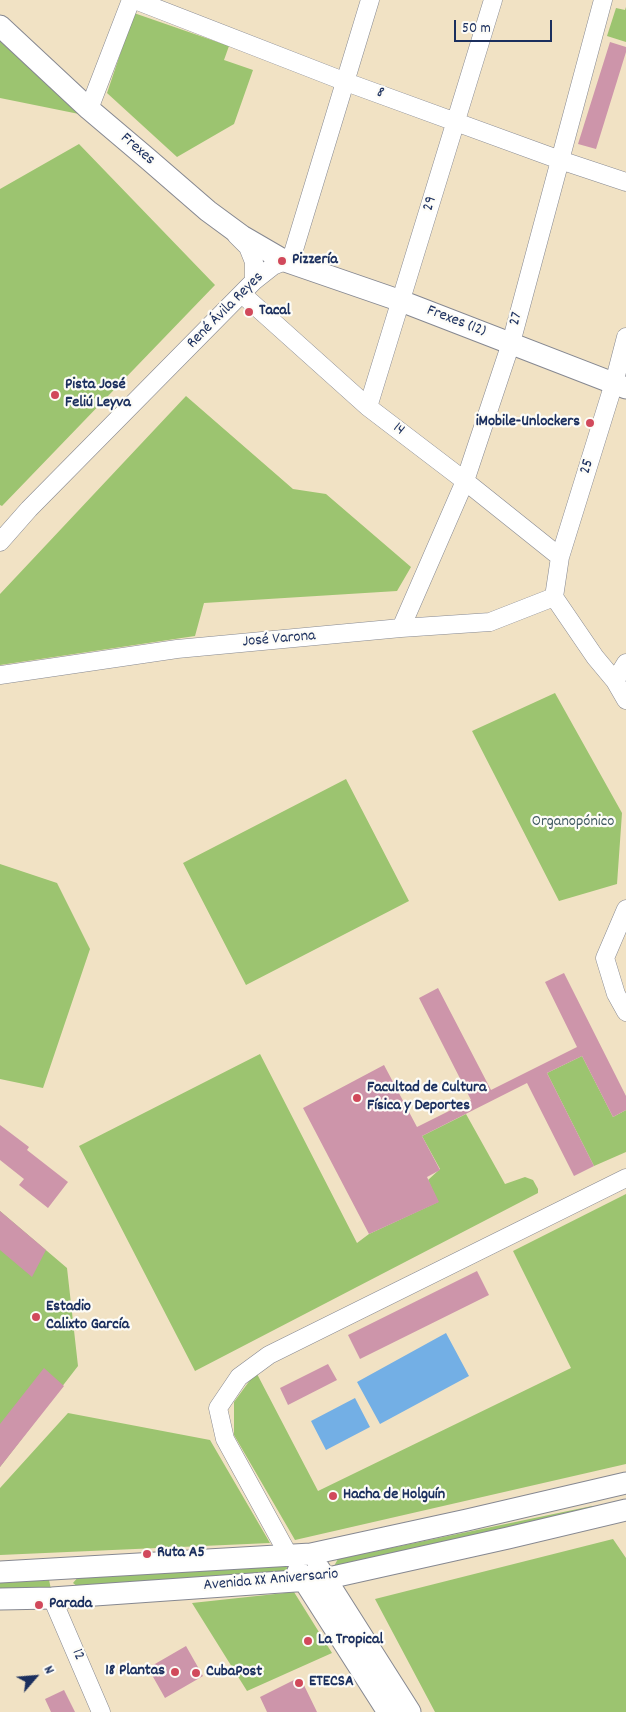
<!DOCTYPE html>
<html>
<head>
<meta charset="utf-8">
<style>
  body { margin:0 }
  #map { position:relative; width:626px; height:1712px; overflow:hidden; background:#f1e2c4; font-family:Dekko,sans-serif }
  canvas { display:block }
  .north { position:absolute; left:10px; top:1652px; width:50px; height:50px; -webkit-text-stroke:4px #fdfcf7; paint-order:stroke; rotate:63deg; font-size:14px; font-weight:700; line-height:20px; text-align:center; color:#1b2f5e }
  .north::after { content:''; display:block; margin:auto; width:18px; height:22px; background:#1b2f5e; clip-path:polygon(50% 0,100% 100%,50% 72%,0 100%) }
  .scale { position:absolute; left:454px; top:20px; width:98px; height:22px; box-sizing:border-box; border:2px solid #1b2f5e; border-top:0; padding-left:6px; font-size:15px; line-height:18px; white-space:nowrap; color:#1b2f5e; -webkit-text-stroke:4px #fdfcf7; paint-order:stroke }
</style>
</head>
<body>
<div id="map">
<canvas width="626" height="1712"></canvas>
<div class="north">N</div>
<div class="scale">50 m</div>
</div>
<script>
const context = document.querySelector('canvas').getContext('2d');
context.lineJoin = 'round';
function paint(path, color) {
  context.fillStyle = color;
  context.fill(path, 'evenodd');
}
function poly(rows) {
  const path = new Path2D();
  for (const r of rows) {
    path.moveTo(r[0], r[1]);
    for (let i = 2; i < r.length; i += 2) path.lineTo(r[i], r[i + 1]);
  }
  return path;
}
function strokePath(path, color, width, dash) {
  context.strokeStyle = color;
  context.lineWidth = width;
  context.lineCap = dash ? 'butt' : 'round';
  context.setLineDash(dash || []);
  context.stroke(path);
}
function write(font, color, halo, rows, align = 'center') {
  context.font = font + ' Dekko,sans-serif';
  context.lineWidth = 4.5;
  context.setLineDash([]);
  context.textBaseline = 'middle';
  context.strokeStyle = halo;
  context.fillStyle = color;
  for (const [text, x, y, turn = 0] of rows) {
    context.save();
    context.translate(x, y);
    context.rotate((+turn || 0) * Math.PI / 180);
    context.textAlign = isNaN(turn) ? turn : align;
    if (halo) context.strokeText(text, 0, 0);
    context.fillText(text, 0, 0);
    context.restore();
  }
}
const green = poly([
  [626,7,626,42,607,36,616,8,625,10],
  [134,13,229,46,224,60,253,70,234,124,177,157,107,93],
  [0,41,79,114,0,98],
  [79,144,215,285,2,506,0,505,0,189],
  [186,396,293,489,326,494,411,567,397,591,204,603,195,636,0,665,0,594],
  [555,693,622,813,617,884,559,901,472,731],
  [346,779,409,901,246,985,183,863],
  [0,864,57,883,90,949,43,1088,0,1079],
  [260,1054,357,1243,369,1234,438,1202,428,1180,440,1169,422,1136,466,1114,505,1184,525,1177,533,1180,538,1189,538,1193,195,1371,79,1146],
  [582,1056,613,1117,626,1110,626,1152,594,1166,547,1073],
  [626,1194,626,1464,295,1540,234,1435,234,1402,256,1372,318,1491,571,1368,513,1251],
  [0,1211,67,1268,78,1366,0,1467],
  [68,1413,210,1440,270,1543,0,1555,0,1488],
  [592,1506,596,1509,334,1566,338,1559],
  [613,1539,626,1558,626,1712,435,1712,375,1599],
  [285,1565,288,1569,284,1573,78,1587,73,1583,79,1576],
  [49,1580,51,1589,0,1591,0,1583],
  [294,1592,332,1653,247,1691,192,1603]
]);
const water = poly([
  [446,1333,469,1376,380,1424,357,1382],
  [355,1398,370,1427,326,1450,311,1421]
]);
const building = poly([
  [610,42,626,47,626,52,596,149,578,144],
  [564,973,626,1096,626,1110,613,1117,582,1056,547,1073,594,1166,574,1176,527,1083,422,1136,440,1170,427,1177,439,1202,369,1234,303,1108,384,1065,417,1127,471,1100,419,998,438,988,491,1090,577,1047,545,982],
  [0,1125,29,1147,27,1150,68,1182,48,1208,19,1185,24,1179,0,1160],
  [0,1211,46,1250,32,1277,0,1250],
  [477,1271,489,1295,360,1359,348,1335],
  [328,1364,337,1380,288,1405,280,1388],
  [44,1368,64,1386,0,1467,0,1424],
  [186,1646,203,1676,165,1698,148,1668],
  [300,1677,317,1712,267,1712,260,1697],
  [64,1690,75,1712,51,1712,45,1699]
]);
const minor = poly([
  [135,0,346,82,560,160,626,182],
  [89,109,131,0],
  [236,235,248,247,254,262,254,281],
  [242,294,368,407,465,481,560,557],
  [368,407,493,0],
  [0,542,29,509,254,281,273,266,285,261,293,253,370,0],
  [554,597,560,557,614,383,626,337],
  [554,597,595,657,615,681,626,700],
  [401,628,465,481,511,343,603,0],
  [0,675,177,649,401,628,490,622,554,597],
  [615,681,626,663],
  [626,909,605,958,616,994,626,1012],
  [289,1556,225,1439,218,1408,239,1377,269,1355,626,1178],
  [52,1598,101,1712]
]);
const major = poly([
  [0,26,89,109,148,159,208,211,242,236,285,261,401,301,626,388],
  [318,1567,410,1712],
  [298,1571,388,1712],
  [0,1572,311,1554,467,1520,626,1483],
  [0,1599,52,1598,324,1579,508,1538,626,1510]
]);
const markers = [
  [282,261,5,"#d1495b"],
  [249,312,5,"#d1495b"],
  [55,395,5,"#d1495b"],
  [590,423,5,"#d1495b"],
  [357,1098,5,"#d1495b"],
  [36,1317,5,"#d1495b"],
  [333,1496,5,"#d1495b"],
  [147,1554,5,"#d1495b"],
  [39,1605,5,"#d1495b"],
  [308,1641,5,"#d1495b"],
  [175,1672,5,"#d1495b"],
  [196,1673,5,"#d1495b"],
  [299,1683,5,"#d1495b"]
];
const streetNames = [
  ["8",380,94,19],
  ["Frexes",137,150,41],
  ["29",431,204,-73],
  ["René Ávila Reyes",226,311,-45],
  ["27",517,319,-75],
  ["Frexes (12)",456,322,21],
  ["14",398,430,37],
  ["25",588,467,-73],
  ["José Varona",279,640,-5],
  ["Avenida XX Aniversario",271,1581,-5],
  ["12",77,1655,67]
];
const poiNames = [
  ["Pizzería",292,261],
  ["Tacal",259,312],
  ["Pista José",65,386],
  ["Feliú Leyva",65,404],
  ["iMobile-Unlockers",580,423,"right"],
  ["Facultad de Cultura",367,1089],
  ["Física y Deportes",367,1107],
  ["Estadio",46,1308],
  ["Calixto García",46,1326],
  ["Hacha de Holguín",343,1496],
  ["Ruta A5",157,1554],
  ["Parada",49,1605],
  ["La Tropical",318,1641],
  ["18 Plantas",165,1672,"right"],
  ["CubaPost",206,1673],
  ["ETECSA",309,1683]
];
const parkNames = [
  ["Organopónico",573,823]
];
paint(green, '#9cc470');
paint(water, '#73afe5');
paint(building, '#cd95aa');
strokePath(minor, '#868891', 19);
strokePath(major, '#868891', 23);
strokePath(minor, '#fff', 18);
strokePath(major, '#fff', 21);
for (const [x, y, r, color] of markers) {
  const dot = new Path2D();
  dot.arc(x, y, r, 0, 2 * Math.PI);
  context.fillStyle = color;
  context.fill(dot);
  strokePath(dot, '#fdfcf7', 2);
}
write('16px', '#1b2f5e', '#fdfcf7', streetNames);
write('bold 16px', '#1b2f5e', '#fdfcf7', poiNames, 'left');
write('16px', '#425c63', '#fdfcf7', parkNames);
</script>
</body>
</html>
